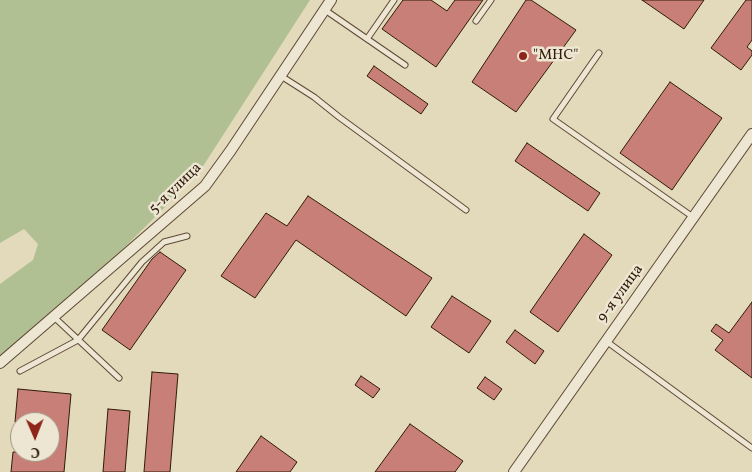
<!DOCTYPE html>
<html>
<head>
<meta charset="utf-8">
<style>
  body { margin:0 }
  #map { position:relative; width:752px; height:472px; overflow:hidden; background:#e3d9bb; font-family:Vollkorn,serif }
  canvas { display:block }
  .north { position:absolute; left:10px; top:412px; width:50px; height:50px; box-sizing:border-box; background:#ede6d3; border:1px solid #a19582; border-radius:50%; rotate:179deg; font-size:14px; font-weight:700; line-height:20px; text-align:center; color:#301b09 }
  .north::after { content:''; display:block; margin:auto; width:18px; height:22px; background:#8f2418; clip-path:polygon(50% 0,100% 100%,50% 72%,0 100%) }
</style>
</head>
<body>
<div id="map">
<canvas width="752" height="472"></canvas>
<div class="north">С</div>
</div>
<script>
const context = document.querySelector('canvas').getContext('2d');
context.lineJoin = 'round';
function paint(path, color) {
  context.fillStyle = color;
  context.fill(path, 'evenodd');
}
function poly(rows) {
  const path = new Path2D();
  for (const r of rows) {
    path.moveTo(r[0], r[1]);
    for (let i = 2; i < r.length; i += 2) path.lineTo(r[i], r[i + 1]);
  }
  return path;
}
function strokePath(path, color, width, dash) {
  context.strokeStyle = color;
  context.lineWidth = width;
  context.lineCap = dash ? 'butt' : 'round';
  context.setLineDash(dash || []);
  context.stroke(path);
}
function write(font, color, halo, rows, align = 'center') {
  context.font = font + ' Vollkorn,serif';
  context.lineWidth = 5;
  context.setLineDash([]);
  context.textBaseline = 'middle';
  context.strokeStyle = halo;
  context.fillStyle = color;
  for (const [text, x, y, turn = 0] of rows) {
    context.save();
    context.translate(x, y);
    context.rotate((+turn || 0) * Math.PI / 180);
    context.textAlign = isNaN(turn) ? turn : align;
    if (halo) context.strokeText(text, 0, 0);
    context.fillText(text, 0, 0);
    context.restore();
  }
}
const green = poly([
  [0,0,310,0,198,174,124,248,0,355,0,284,33,260,38,244,24,229,0,243]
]);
const building = poly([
  [403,0,431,0,447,11,455,0,483,0,436,67,382,29,403,0],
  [526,0,531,0,576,30,516,112,472,82,526,0],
  [642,0,704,0,684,29,642,0],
  [746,0,752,0,752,40,747,47,752,51,752,55,741,70,711,48,746,0],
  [374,66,428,104,421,114,367,76,374,66],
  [670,82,722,118,672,190,620,153,670,82],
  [527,143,600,193,588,211,515,161,527,143],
  [308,196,432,278,406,316,296,240,255,298,221,276,266,213,287,226,308,196],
  [584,234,612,255,558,332,530,312,584,234],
  [160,252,186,270,130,350,102,330,152,259,160,252],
  [452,296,491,321,469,353,431,327,452,296],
  [752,302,752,378,715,350,723,340,711,331,716,324,729,333,752,302],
  [515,330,544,351,535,364,506,342,515,330],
  [152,372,178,374,170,472,144,472,152,372],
  [361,376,380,389,373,398,355,385,361,376],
  [485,377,502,389,494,400,477,388,485,377],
  [18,389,71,394,64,472,11,472,13,452,50,452,50,422,15,422,18,389],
  [108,409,130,411,125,472,103,472,108,409],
  [410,424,463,461,455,472,375,472,410,424],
  [261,436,297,462,290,472,236,472,261,436]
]);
const service = poly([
  [325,10,405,65],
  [476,21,491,0],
  [367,39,394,0],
  [599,53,553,119,693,217],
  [281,76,314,97,339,117,466,210],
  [54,317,119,378],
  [606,341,752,448],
  [20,371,78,340,142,262,164,242,187,236]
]);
const minor = poly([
  [0,363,205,186,231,150,331,0],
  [514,472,752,134]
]);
const markers = [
  [523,56,5,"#8f2418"]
];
const poiNames = [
  ["\"МНС\"",533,56]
];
const streetNames = [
  ["5-я улица",176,189,-44],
  ["9-я улица",621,294,-54]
];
paint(green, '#b0c093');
paint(building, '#c87f78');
strokePath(building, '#301b09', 1);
strokePath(service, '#5d4a36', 7);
strokePath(minor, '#5d4a36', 12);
strokePath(service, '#ede6d3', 5);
strokePath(minor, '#ede6d3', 10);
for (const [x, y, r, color] of markers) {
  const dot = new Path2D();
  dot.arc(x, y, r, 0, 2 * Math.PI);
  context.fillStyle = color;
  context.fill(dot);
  strokePath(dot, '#ede6d3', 2);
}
write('15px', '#301b09', '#ede6d3', poiNames, 'left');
write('15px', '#301b09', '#ede6d3', streetNames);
</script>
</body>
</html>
